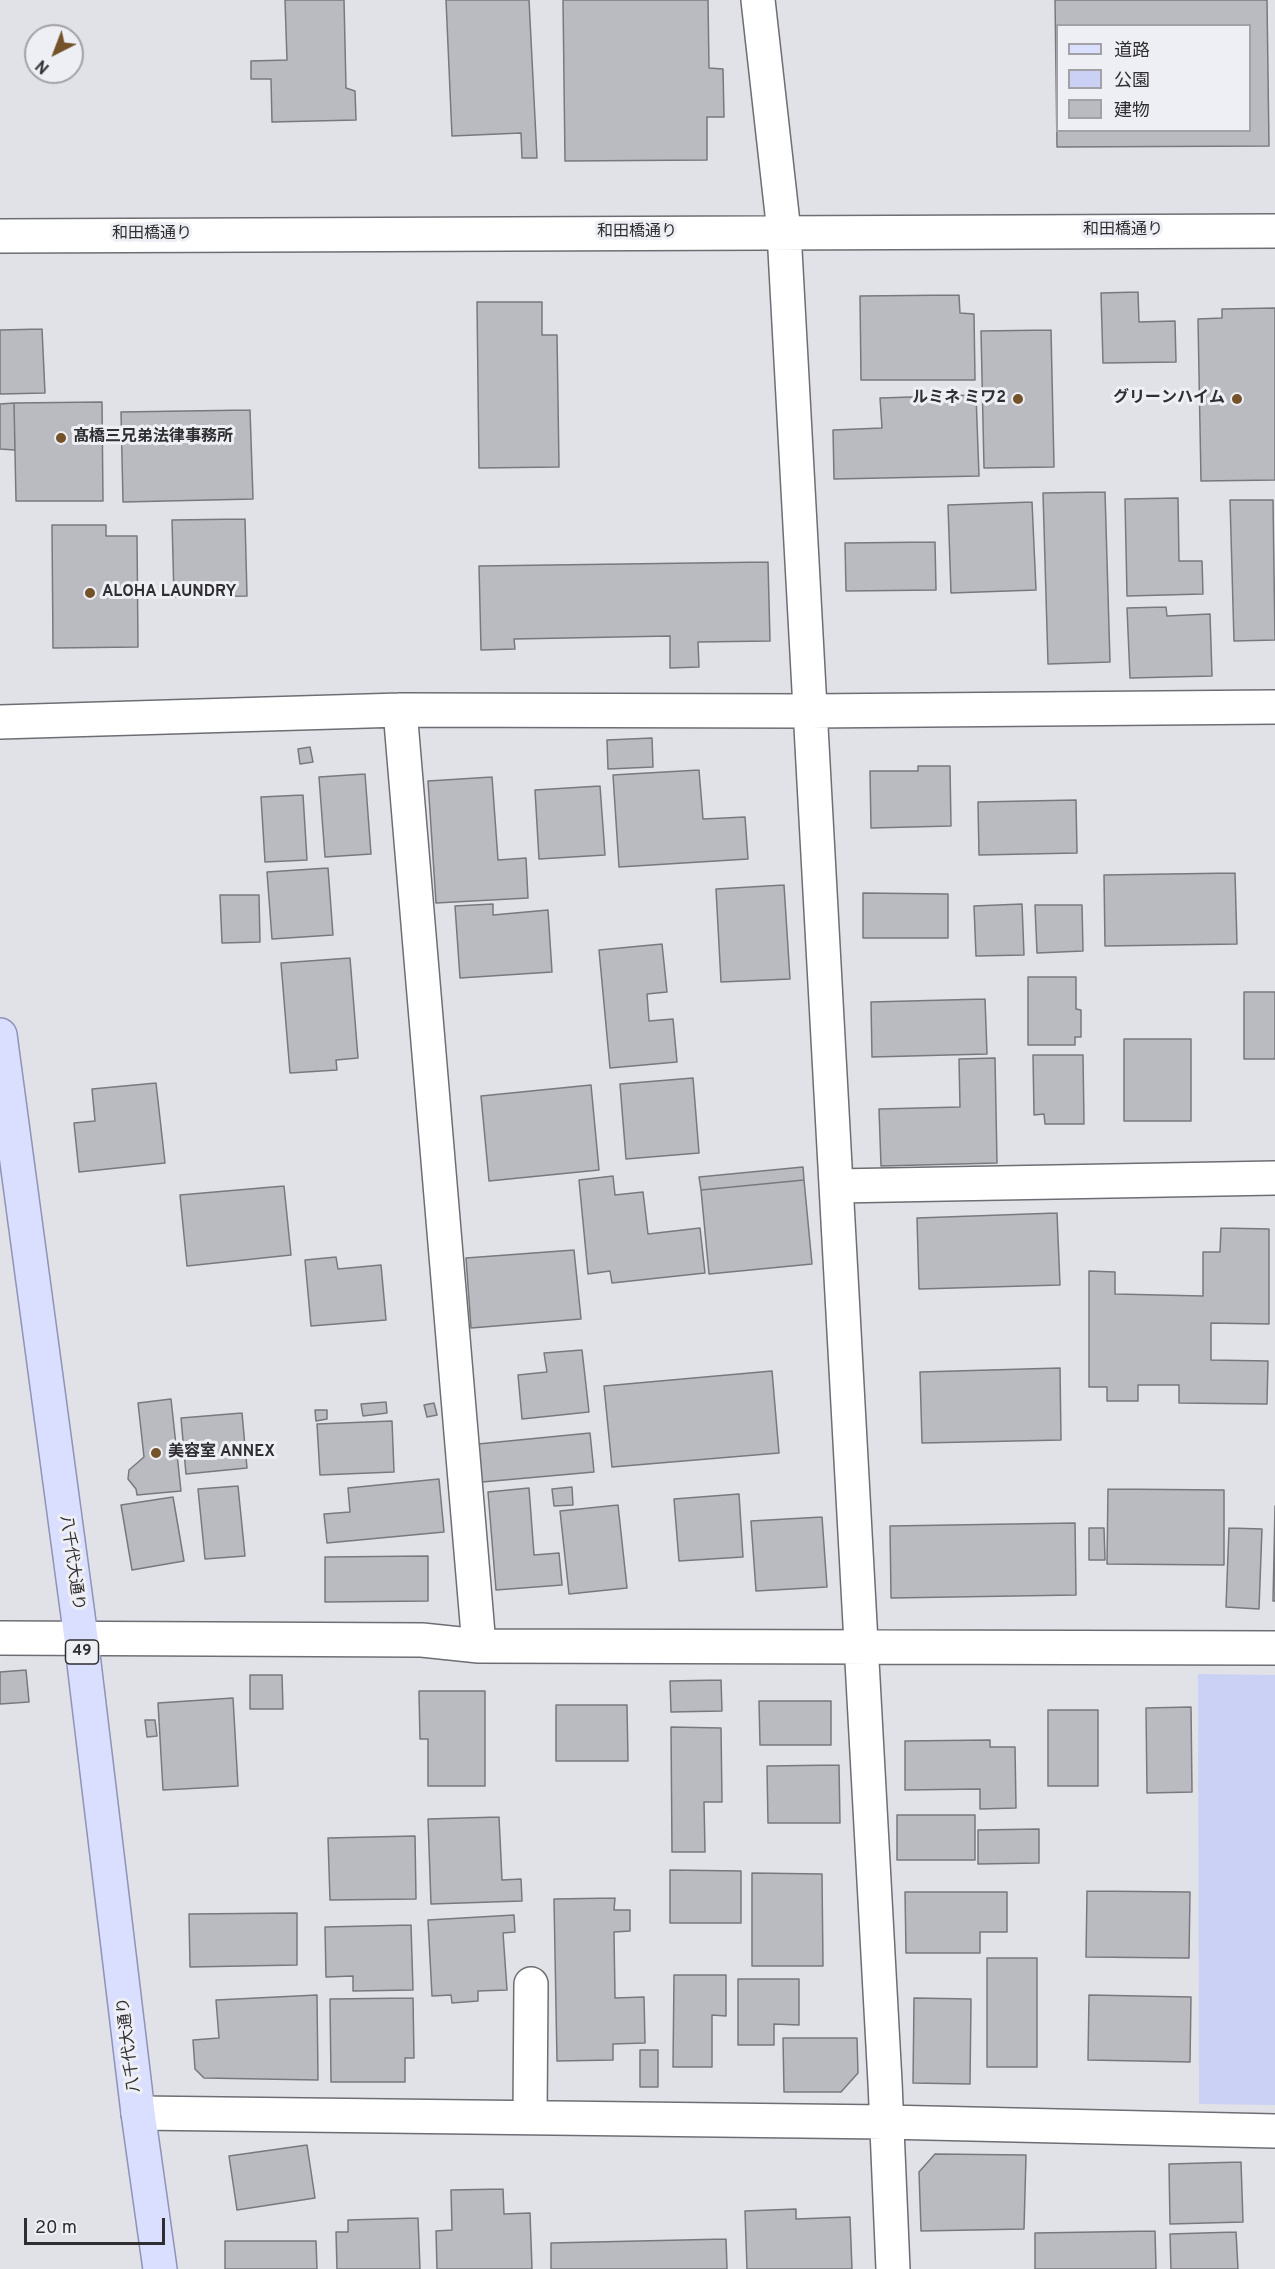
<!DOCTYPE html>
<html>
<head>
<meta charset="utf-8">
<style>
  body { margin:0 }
  #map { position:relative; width:1275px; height:2269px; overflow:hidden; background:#e1e2e7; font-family:Overpass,"Noto Sans JP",sans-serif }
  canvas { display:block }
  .legend { position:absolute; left:1056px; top:24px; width:195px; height:108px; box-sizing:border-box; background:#eeeff4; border:2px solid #a2a2a6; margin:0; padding:8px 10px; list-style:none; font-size:18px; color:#2f2f31 }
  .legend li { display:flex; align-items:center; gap:12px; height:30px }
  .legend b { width:30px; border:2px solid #a2a2a6 }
  .north { position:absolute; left:24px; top:24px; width:60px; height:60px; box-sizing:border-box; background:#eeeff4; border:2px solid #a2a2a6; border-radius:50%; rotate:222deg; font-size:16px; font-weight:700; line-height:24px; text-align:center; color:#2f2f31 }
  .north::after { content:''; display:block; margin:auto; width:21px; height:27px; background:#74522a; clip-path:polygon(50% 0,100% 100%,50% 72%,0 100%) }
  .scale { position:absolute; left:24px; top:2218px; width:141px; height:27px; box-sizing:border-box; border:3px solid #2f2f31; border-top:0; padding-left:8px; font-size:18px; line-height:21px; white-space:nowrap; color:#2f2f31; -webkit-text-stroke:4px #eeeff4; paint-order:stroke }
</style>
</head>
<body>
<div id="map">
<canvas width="1275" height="2269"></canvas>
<ul class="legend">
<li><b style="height:8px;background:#dadfff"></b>道路</li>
<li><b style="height:16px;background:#cbd0f5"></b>公園</li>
<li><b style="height:16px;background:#babbc0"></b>建物</li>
</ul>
<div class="north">N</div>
<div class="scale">20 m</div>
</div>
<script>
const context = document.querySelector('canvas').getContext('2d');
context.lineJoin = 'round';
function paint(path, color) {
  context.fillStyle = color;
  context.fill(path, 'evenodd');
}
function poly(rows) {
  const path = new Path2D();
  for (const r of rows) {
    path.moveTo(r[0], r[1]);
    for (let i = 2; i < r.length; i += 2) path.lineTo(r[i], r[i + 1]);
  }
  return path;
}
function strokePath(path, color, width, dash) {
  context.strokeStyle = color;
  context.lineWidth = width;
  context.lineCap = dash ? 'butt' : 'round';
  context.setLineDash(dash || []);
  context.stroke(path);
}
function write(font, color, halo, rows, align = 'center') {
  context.font = font + ' Overpass,"Noto Sans JP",sans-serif';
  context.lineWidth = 6;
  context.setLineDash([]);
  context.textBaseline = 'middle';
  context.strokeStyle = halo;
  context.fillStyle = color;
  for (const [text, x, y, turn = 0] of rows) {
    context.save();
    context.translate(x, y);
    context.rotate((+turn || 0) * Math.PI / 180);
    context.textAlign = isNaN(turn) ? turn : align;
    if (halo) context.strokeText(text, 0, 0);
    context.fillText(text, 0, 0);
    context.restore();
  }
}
const green = poly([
  [1198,1674,1275,1675,1275,2105,1199,2104]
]);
const building = poly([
  [285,0,344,0,346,88,355,91,356,120,272,122,271,79,251,79,251,61,287,60,285,0],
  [446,0,529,0,537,158,522,158,521,133,452,136,446,0],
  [563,0,708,0,709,68,723,69,724,117,707,117,707,160,565,161,563,0],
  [1055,0,1267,0,1269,146,1057,147,1055,0],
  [1058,26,1250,26,1250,130,1058,130,1058,26],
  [1138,292,1139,322,1175,321,1176,362,1103,363,1101,293,1138,292],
  [959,295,960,313,974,314,975,380,861,380,860,296,959,295],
  [477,302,542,302,542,335,557,335,559,467,479,468,477,302],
  [1275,308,1275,480,1201,481,1198,319,1222,318,1222,309,1275,308],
  [42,329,45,393,0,394,0,330,42,329],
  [1051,330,1054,467,984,468,981,331,1051,330],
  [976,395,979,476,834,479,833,430,882,428,880,398,976,395],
  [102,402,103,501,16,501,14,403,102,402],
  [14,403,15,450,0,449,0,404,14,403],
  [250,410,253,499,123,502,121,412,250,410],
  [1105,492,1110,662,1048,664,1043,493,1105,492],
  [1178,498,1179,561,1202,561,1203,594,1127,596,1125,499,1178,498],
  [1230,500,1273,500,1275,640,1234,641,1230,500],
  [1032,502,1036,590,951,593,948,505,1032,502],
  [245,519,247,596,174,597,172,520,245,519],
  [52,525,106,525,106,536,137,536,138,647,53,648,52,525],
  [935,542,936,590,846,591,845,543,935,542],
  [768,562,770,641,698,642,699,667,670,668,670,636,514,639,515,649,481,650,479,566,768,562],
  [1166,607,1167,616,1210,614,1212,676,1130,678,1127,608,1166,607],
  [652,738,653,767,608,769,607,740,652,738],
  [310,747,313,762,300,764,298,749,310,747],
  [918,766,950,766,951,826,871,828,870,771,918,771,918,766],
  [699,770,703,819,745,817,748,859,619,867,613,775,699,770],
  [365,774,371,854,325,857,319,777,365,774],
  [492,777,498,860,526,858,528,898,436,903,428,781,492,777],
  [600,786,605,855,539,859,535,790,600,786],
  [303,795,307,860,265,862,261,797,303,795],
  [1076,800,1077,853,979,855,978,802,1076,800],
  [328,868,333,935,272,939,267,872,328,868],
  [1235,873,1237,944,1105,946,1104,875,1235,873],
  [784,885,790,979,721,982,716,889,784,885],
  [863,893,948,894,948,938,863,938,863,893],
  [220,895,259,895,260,942,222,943,220,895],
  [493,904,493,915,548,910,552,972,460,978,455,906,493,904],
  [1022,904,1024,955,976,956,974,906,1022,904],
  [1035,905,1082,905,1083,951,1037,953,1035,905],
  [662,944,667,992,647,994,649,1021,673,1019,677,1062,610,1068,599,950,662,944],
  [350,958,358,1058,336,1060,337,1070,290,1073,281,963,350,958],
  [1028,977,1076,977,1076,1009,1081,1010,1081,1037,1075,1037,1075,1045,1028,1045,1028,977],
  [1244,992,1275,992,1275,1059,1244,1059,1244,992],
  [985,999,987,1054,872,1057,871,1002,985,999],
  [1124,1039,1191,1039,1191,1121,1124,1121,1124,1039],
  [1033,1055,1083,1055,1084,1124,1045,1124,1044,1114,1034,1115,1033,1055],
  [995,1058,997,1163,881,1166,879,1109,960,1107,959,1059,995,1058],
  [693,1078,699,1153,626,1159,620,1084,693,1078],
  [156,1083,165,1163,79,1172,74,1123,95,1121,92,1089,156,1083],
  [591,1085,599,1170,489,1181,481,1096,591,1085],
  [803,1167,804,1180,701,1190,699,1177,803,1167],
  [613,1176,615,1195,643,1192,648,1234,700,1228,705,1273,612,1283,610,1271,588,1274,579,1180,613,1176],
  [804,1180,812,1264,709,1274,701,1190,804,1180],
  [284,1186,291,1255,187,1266,180,1195,284,1186],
  [1057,1213,1060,1285,919,1289,917,1218,1057,1213],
  [1221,1228,1269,1229,1269,1324,1211,1323,1211,1360,1268,1361,1267,1404,1179,1403,1179,1385,1138,1385,1138,1401,1107,1401,1107,1387,1089,1387,1089,1271,1115,1272,1115,1294,1203,1296,1203,1252,1220,1252,1221,1228],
  [574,1250,581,1319,471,1328,466,1258,574,1250],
  [336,1257,338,1269,381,1265,386,1320,311,1326,305,1260,336,1257],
  [582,1350,589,1412,522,1419,518,1375,547,1372,544,1353,582,1350],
  [1060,1368,1061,1440,922,1443,920,1372,1060,1368],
  [772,1371,779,1453,612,1467,604,1386,772,1371],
  [171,1399,181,1491,137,1495,136,1489,128,1479,129,1470,144,1457,138,1403,171,1399],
  [386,1402,387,1413,363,1416,361,1404,386,1402],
  [434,1403,437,1415,427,1417,424,1405,434,1403],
  [315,1410,327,1410,327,1419,316,1421,315,1410],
  [242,1413,247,1468,186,1474,181,1418,242,1413],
  [392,1421,394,1472,320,1475,317,1424,392,1421],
  [590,1433,594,1472,482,1482,478,1444,590,1433],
  [439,1479,444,1532,327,1543,324,1514,350,1512,348,1488,439,1479],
  [238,1486,245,1556,205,1559,198,1489,238,1486],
  [572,1487,573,1505,554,1506,552,1489,572,1487],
  [529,1488,534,1555,559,1553,562,1585,496,1590,488,1492,529,1488],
  [1108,1489,1224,1490,1224,1565,1107,1564,1108,1489],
  [739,1494,743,1557,679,1561,674,1499,739,1494],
  [173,1497,184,1561,132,1570,121,1505,173,1497],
  [618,1505,627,1588,569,1594,560,1511,618,1505],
  [1275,1506,1275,1601,1273,1601,1275,1506],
  [822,1517,827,1587,756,1591,751,1521,822,1517],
  [1075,1523,1076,1595,891,1598,890,1526,1075,1523],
  [1089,1528,1104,1528,1105,1560,1089,1560,1089,1528],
  [1229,1528,1262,1529,1259,1609,1226,1607,1229,1528],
  [428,1556,428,1601,325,1602,325,1557,428,1556],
  [26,1670,29,1702,0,1704,0,1672,26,1670],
  [250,1675,282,1675,283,1709,250,1709,250,1675],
  [721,1680,722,1711,671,1712,670,1681,721,1680],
  [419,1691,485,1691,485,1786,428,1786,428,1739,420,1739,419,1691],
  [233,1698,238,1786,163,1790,158,1703,233,1698],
  [759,1701,831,1701,831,1745,760,1745,759,1701],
  [556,1705,627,1705,628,1761,556,1761,556,1705],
  [1191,1707,1192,1792,1147,1793,1146,1708,1191,1707],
  [1048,1710,1098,1710,1098,1786,1048,1786,1048,1710],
  [145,1720,155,1720,157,1736,147,1737,145,1720],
  [671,1727,721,1728,722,1802,704,1802,705,1852,672,1852,671,1727],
  [990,1740,990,1747,1015,1747,1016,1808,980,1809,980,1789,905,1790,905,1741,990,1740],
  [839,1765,840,1823,768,1823,767,1766,839,1765],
  [897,1815,975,1815,975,1860,897,1860,897,1815],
  [499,1817,502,1880,521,1879,522,1901,431,1904,428,1819,499,1817],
  [1039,1829,1039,1863,978,1864,978,1830,1039,1829],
  [415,1836,416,1899,330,1900,328,1838,415,1836],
  [670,1870,741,1871,741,1923,670,1923,670,1870],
  [752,1873,822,1874,823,1966,752,1966,752,1873],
  [1087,1891,1190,1892,1189,1958,1086,1957,1087,1891],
  [905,1892,1007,1892,1007,1932,980,1932,980,1953,906,1953,905,1892],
  [615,1898,614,1910,630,1910,630,1931,614,1932,615,1998,644,1997,645,2043,613,2044,613,2060,557,2061,554,1899,615,1898],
  [297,1913,297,1965,190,1967,189,1914,297,1913],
  [514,1915,515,1932,503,1933,507,1990,478,1991,478,2001,452,2003,451,1995,432,1996,428,1920,514,1915],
  [411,1925,413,1990,353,1991,353,1976,326,1977,325,1927,411,1925],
  [987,1958,1037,1958,1037,2067,987,2067,987,1958],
  [674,1975,726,1975,726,2016,712,2015,712,2067,673,2067,674,1975],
  [738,1979,799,1979,799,2025,774,2024,774,2045,738,2045,738,1979],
  [317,1995,318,2080,204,2078,195,2069,193,2040,219,2038,216,2000,317,1995],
  [1089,1995,1191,1997,1190,2062,1088,2060,1089,1995],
  [413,1998,414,2058,405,2058,405,2082,331,2082,330,1999,413,1998],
  [914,1998,971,1999,970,2084,913,2083,914,1998],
  [783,2038,857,2038,858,2073,841,2092,784,2092,783,2038],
  [640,2050,658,2050,658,2087,640,2087,640,2050],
  [307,2145,315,2198,237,2210,229,2156,307,2145],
  [935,2154,1026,2155,1024,2229,921,2231,919,2172,935,2154],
  [1241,2162,1243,2222,1170,2224,1169,2164,1241,2162],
  [503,2189,504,2214,530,2213,532,2269,437,2269,436,2231,452,2230,451,2190,503,2189],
  [796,2209,796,2219,850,2217,852,2269,747,2269,745,2211,796,2209],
  [418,2218,420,2269,337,2269,336,2232,348,2232,348,2220,418,2218],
  [1155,2231,1156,2269,1035,2269,1035,2233,1155,2231],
  [1236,2232,1238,2269,1171,2269,1170,2234,1236,2232],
  [726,2239,727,2269,551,2269,551,2243,726,2239],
  [225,2241,316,2241,317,2269,225,2269,225,2241]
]);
const minor = poly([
  [758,0,784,232,885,2082,893,2269],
  [0,236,1275,231],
  [400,710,479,1646],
  [0,722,400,710,810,711,1275,707],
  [836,1186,1275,1178],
  [0,1638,422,1640,479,1646,1275,1648],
  [138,2113,885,2122,1275,2131],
  [530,2117,531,1984]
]);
const major = poly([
  [0,1035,81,1638,138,2113,160,2269]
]);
const markers = [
  [1018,399,6,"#74522a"],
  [1237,399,6,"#74522a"],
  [61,438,6,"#74522a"],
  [90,593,6,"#74522a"],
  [156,1453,6,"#74522a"]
];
const shields = [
  [82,1652,33]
];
const shieldNames = [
  ["49",82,1652]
];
const streetNames = [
  ["和田橋通り",1123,231],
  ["和田橋通り",637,233],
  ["和田橋通り",152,235],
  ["八千代大通り",71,1563,82],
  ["八千代大通り",130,2045,-97]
];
const poiNames = [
  ["ルミネ ミワ2",1006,399,"right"],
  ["グリーンハイム",1225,399,"right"],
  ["髙橋三兄弟法律事務所",73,438],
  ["ALOHA LAUNDRY",102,593],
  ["美容室 ANNEX",168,1453]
];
paint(green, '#cbd0f5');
paint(building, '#babbc0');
strokePath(building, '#78787d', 1.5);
strokePath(minor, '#6d6e73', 36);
strokePath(major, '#8f93b7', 36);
strokePath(minor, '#fff', 33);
strokePath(major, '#dadfff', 33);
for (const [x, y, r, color] of markers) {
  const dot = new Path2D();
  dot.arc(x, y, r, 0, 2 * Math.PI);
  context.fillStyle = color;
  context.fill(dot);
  strokePath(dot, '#eeeff4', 2);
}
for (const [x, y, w] of shields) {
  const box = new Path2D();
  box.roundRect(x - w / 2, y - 12, w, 24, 4.5);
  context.fillStyle = '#eeeff4';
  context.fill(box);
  strokePath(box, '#2f2f31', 1.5);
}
write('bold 15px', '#2f2f31', null, shieldNames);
write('16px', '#2f2f31', '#eeeff4', streetNames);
write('bold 16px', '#2f2f31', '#eeeff4', poiNames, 'left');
</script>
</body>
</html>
